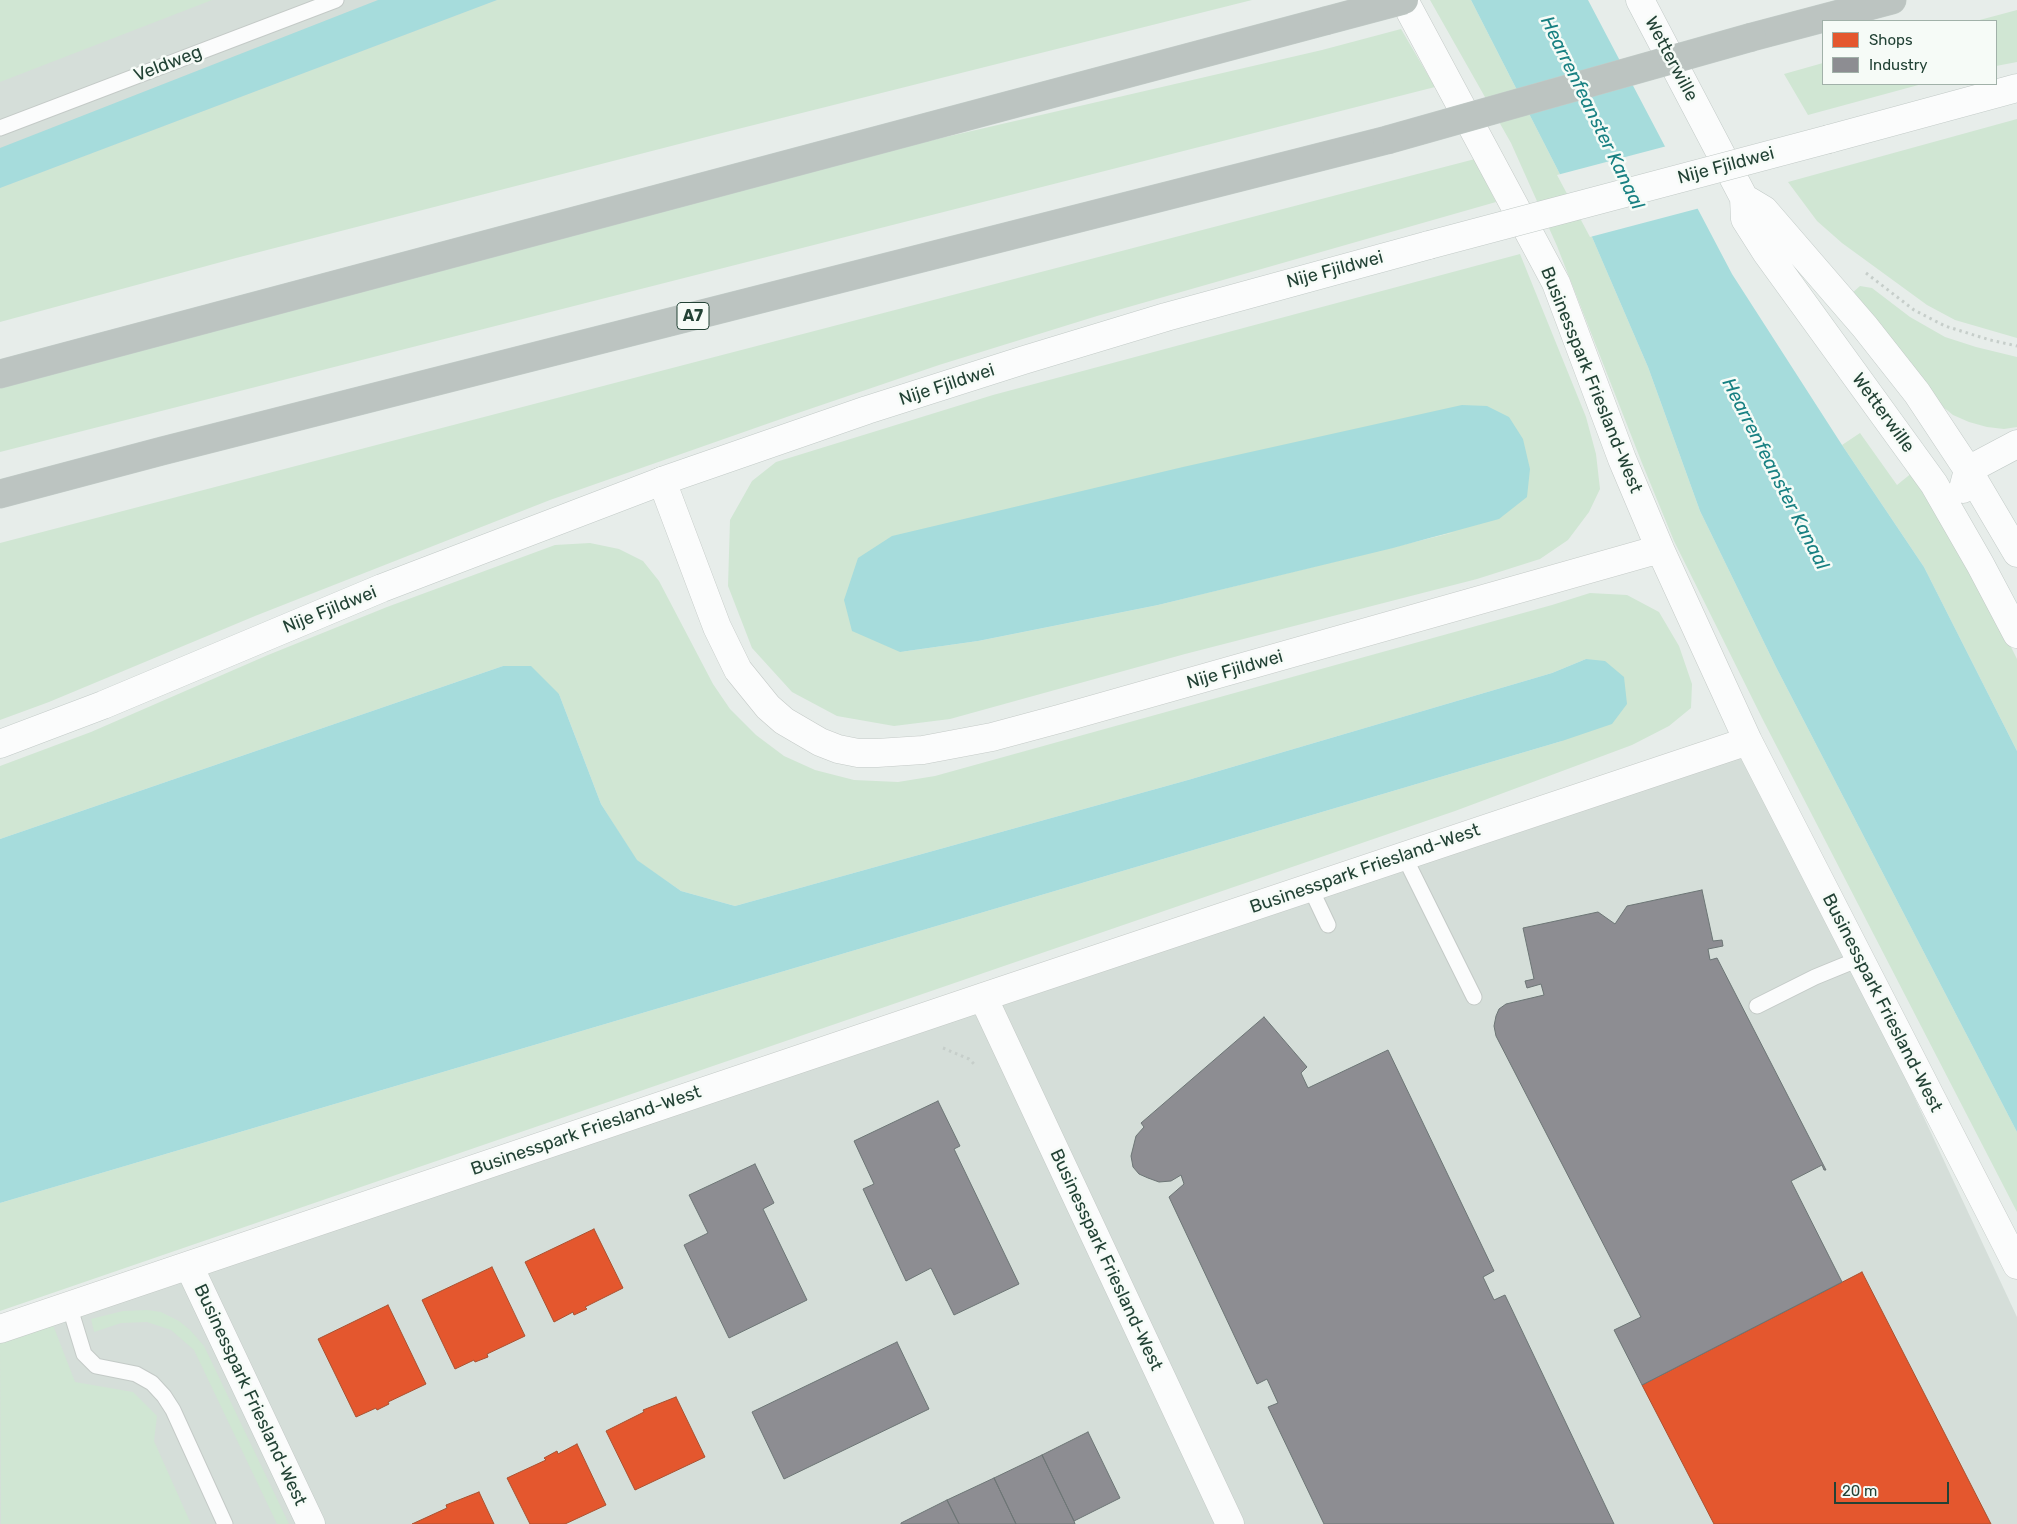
<!DOCTYPE html>
<html>
<head>
<meta charset="utf-8">
<style>
  body { margin:0 }
  #map { position:relative; width:2017px; height:1524px; overflow:hidden; background:#e7edea; font-family:Rubik,sans-serif }
  canvas { display:block }
  .legend { position:absolute; left:1822px; top:20px; width:175px; height:65px; box-sizing:border-box; background:#f6fbf7; border:1px solid #a1b1a9; margin:0; padding:6px 9px; list-style:none; font-size:15px; color:#224235 }
  .legend li { display:flex; align-items:center; gap:10px; height:25px }
  .legend b { width:25px; border:1px solid #a1b1a9 }
  .scale { position:absolute; left:1834px; top:1482px; width:115px; height:22px; box-sizing:border-box; border:2px solid #224235; border-top:0; padding-left:6px; font-size:15px; line-height:18px; white-space:nowrap; color:#224235; -webkit-text-stroke:4px #f6fbf7; paint-order:stroke }
</style>
</head>
<body>
<div id="map">
<canvas width="2017" height="1524"></canvas>
<ul class="legend">
<li><b style="height:14px;background:#e4572e"></b>Shops</li>
<li><b style="height:14px;background:#8d8d92"></b>Industry</li>
</ul>
<div class="scale">20 m</div>
</div>
<script>
const context = document.querySelector('canvas').getContext('2d');
context.lineJoin = 'round';
function paint(path, color) {
  context.fillStyle = color;
  context.fill(path, 'evenodd');
}
function poly(rows) {
  const path = new Path2D();
  for (const r of rows) {
    path.moveTo(r[0], r[1]);
    for (let i = 2; i < r.length; i += 2) path.lineTo(r[i], r[i + 1]);
  }
  return path;
}
function strokePath(path, color, width, dash) {
  context.strokeStyle = color;
  context.lineWidth = width;
  context.lineCap = dash ? 'butt' : 'round';
  context.setLineDash(dash || []);
  context.stroke(path);
}
function write(font, color, halo, rows, align = 'center') {
  context.font = font + ' Rubik,sans-serif';
  context.lineWidth = 5;
  context.setLineDash([]);
  context.textBaseline = 'middle';
  context.strokeStyle = halo;
  context.fillStyle = color;
  for (const [text, x, y, turn = 0] of rows) {
    context.save();
    context.translate(x, y);
    context.rotate((+turn || 0) * Math.PI / 180);
    context.textAlign = isNaN(turn) ? turn : align;
    if (halo) context.strokeText(text, 0, 0);
    context.fillText(text, 0, 0);
    context.restore();
  }
}
const built = poly([
  [0,0,503,0,0,198],
  [1748,741,2017,1317,2017,1524,0,1524,0,1324]
]);
const green = poly([
  [0,0,212,0,0,82],
  [497,0,1252,0,714,135,236,258,0,322,0,188],
  [1430,0,1471,0,1592,237,1648,367,1700,511,1776,667,2017,1132,2017,1212,1762,718,1674,541,1642,463,1557,246,1511,143],
  [2017,10,2017,62,1996,66,1996,21,1976,21],
  [1401,29,1435,87,0,452,0,384,790,173,1322,50],
  [1823,63,1823,84,1922,84,1808,115,1784,74],
  [2017,119,2017,338,1955,320,1927,305,1842,243,1817,221,1788,182],
  [1475,159,1496,202,1097,316,939,365,798,413,550,500,255,616,49,702,0,720,0,543],
  [1520,254,1586,417,1596,454,1600,489,1589,512,1568,540,1540,559,1477,579,1185,654,950,719,894,726,837,716,792,692,752,648,728,586,730,520,752,481,776,462,993,395],
  [1455,532,1158,605,978,641,900,652],
  [1860,286,1872,288,1910,317,1945,337,1976,347,2017,357,2017,427,2004,429,1987,427,1969,422,1953,415,1937,402,1851,294],
  [1860,433,1897,485,1913,472,1996,617,2017,659,2017,751,1924,567,1842,445],
  [590,543,619,549,643,561,659,581,713,684,730,709,756,735,784,756,815,770,854,780,898,782,935,776,1552,605,1590,593,1627,595,1659,612,1679,646,1692,684,1691,708,1669,726,1632,745,1455,811,0,1311,0,1203,1562,741,1586,659,1552,673,1188,780,735,906,681,891,636,860,601,804,559,694,503,666,0,839,0,766,91,732,268,655,387,607,555,545],
  [147,1310,161,1312,179,1321,190,1330,204,1346,289,1524,277,1524,194,1350,171,1330,147,1322,121,1323,94,1332,91,1319,123,1311],
  [53,1325,75,1382,133,1392,157,1416,154,1441,191,1524,1,1524,0,1343]
]);
const water = poly([
  [378,0,497,0,0,188,0,148],
  [1471,0,1588,0,1732,274,1842,445,1924,567,2017,751,2017,1132,1776,667,1700,511,1648,367,1592,237],
  [1462,405,1487,406,1509,417,1523,439,1530,469,1527,497,1499,519,1393,548,1158,605,978,641,900,652,852,631,844,600,858,558,892,536,1183,467],
  [1586,659,1605,661,1624,677,1627,704,1612,724,1562,741,0,1203,0,839,503,666,531,666,559,694,601,804,637,860,681,891,735,906,1188,780,1552,673]
]);
const pier = poly([
  [1667,146,1700,208,1590,237,1557,175]
]);
const shops = poly([
  [594,1229,623,1288,585,1307,587,1309,574,1315,573,1312,554,1322,525,1262,594,1229],
  [492,1267,525,1336,487,1354,488,1357,475,1362,474,1360,455,1369,422,1300,492,1267],
  [1862,1272,1991,1524,1714,1524,1642,1385,1862,1272],
  [388,1305,426,1384,388,1402,389,1404,377,1410,376,1408,356,1417,318,1339,388,1305],
  [676,1397,705,1457,635,1490,606,1431,644,1412,643,1410,676,1397],
  [577,1444,606,1505,565,1524,530,1524,507,1478,546,1460,544,1458,557,1451,558,1454,577,1444],
  [479,1492,494,1524,412,1524,447,1508,446,1505,479,1492]
]);
const industry = poly([
  [1702,890,1713,941,1722,940,1723,946,1708,949,1710,960,1717,958,1826,1170,1824,1170,1822,1165,1791,1181,1842,1282,1642,1385,1614,1330,1641,1317,1496,1036,1494,1026,1496,1016,1499,1009,1506,1004,1544,995,1541,984,1527,988,1525,981,1534,979,1523,928,1598,912,1615,924,1627,906,1702,890],
  [1264,1017,1307,1067,1301,1073,1308,1088,1388,1050,1494,1271,1483,1277,1494,1300,1505,1295,1614,1524,1324,1524,1268,1407,1278,1403,1267,1379,1257,1384,1169,1197,1184,1184,1181,1175,1171,1181,1159,1182,1148,1178,1139,1174,1133,1167,1131,1156,1136,1136,1144,1127,1141,1123,1264,1017],
  [938,1101,960,1146,954,1149,1019,1284,954,1315,931,1268,906,1281,863,1189,874,1184,854,1141,938,1101],
  [755,1164,774,1203,763,1209,807,1300,729,1338,684,1245,708,1233,689,1195,755,1164],
  [897,1342,929,1409,784,1479,752,1412,897,1342],
  [1088,1432,1120,1498,1074,1521,1042,1455,1088,1432],
  [1042,1455,1074,1521,1075,1524,1016,1524,994,1478,1042,1455],
  [994,1478,1016,1524,959,1524,947,1500,994,1478],
  [947,1500,959,1524,901,1524,901,1523,947,1500]
]);
const path = poly([
  [1866,273,1914,310,1945,326,1990,340,2017,346],
  [943,1048,969,1059,976,1066]
]);
const lane = poly([
  [0,128,336,0],
  [1404,856,1474,997],
  [1310,887,1328,925],
  [1757,1006,1815,977,1859,959],
  [69,1305,84,1354,96,1366,136,1374,152,1383,164,1396,173,1410,225,1524]
]);
const street = poly([
  [1404,0,1556,283,1622,459,1660,549,1748,741,2017,1265],
  [662,481,717,627,738,670,768,707,784,721,820,742,838,749,858,753,877,753,923,750,992,737,1059,719,1660,549],
  [983,997,1230,1524],
  [189,1266,311,1524],
  [0,1329,983,997,1748,741]
]);
const secondary = poly([
  [1640,0,1744,198,1745,219,1766,252,1934,484,1980,564,2017,634],
  [1829,139,2017,88],
  [1744,198,1764,210,1865,327,1917,393,1968,470,2017,553],
  [1963,489,1968,470,2017,444],
  [0,744,103,705,382,588,662,481,867,410,1024,360,1166,317,1429,245]
]);
const highway = poly([
  [1752,37,1892,0],
  [0,374,1325,21],
  [0,494,162,451,1387,140]
]);
const secondaryBridge = poly([
  [1429,245,1829,139]
]);
const highwayBridge = poly([
  [1325,21,1404,0],
  [1387,140,1752,37]
]);
const shields = [
  [693,316,32]
];
const shieldNames = [
  ["A7",693,316]
];
const streetNames = [
  ["Wetterwille",1671,59,62],
  ["Veldweg",168,64,-21],
  ["Nije Fjildwei",1726,166,-15],
  ["Nije Fjildwei",1335,270,-15],
  ["Businesspark Friesland-West",1591,380,68],
  ["Nije Fjildwei",947,385,-18],
  ["Wetterwille",1883,413,54],
  ["Nije Fjildwei",330,610,-22],
  ["Nije Fjildwei",1235,670,-16],
  ["Businesspark Friesland-West",1365,869,-19],
  ["Businesspark Friesland-West",1882,1003,63],
  ["Businesspark Friesland-West",586,1131,-19],
  ["Businesspark Friesland-West",1106,1260,65],
  ["Businesspark Friesland-West",250,1395,65]
];
const waterNames = [
  ["Hearrenfeanster Kanaal",1592,113,64],
  ["Hearrenfeanster Kanaal",1775,474,63]
];
paint(built, '#d5ded9');
paint(green, '#d0e6d3');
paint(water, '#a6dcdc');
paint(pier, '#e7edea');
paint(shops, '#e4572e');
strokePath(shops, '#aa5130', 1);
paint(industry, '#8d8d92');
strokePath(industry, '#6d7676', 1);
strokePath(lane, '#c4cac7', 17);
strokePath(street, '#c4cac7', 29);
strokePath(secondary, '#c2cac7', 29);
strokePath(highway, '#c2ccc8', 29);
strokePath(path, '#c6ceca', 3, [2.5, 4]);
strokePath(lane, '#fbfcfc', 15);
strokePath(street, '#fbfcfc', 28);
strokePath(secondary, '#fbfcfc', 28);
strokePath(highway, '#bcc4c1', 28);
strokePath(secondaryBridge, '#c2cac7', 29, []);
strokePath(highwayBridge, '#c2ccc8', 29, []);
strokePath(secondaryBridge, '#fbfcfc', 28);
strokePath(highwayBridge, '#bcc4c1', 28);
for (const [x, y, w] of shields) {
  const box = new Path2D();
  box.roundRect(x - w / 2, y - 13.5, w, 27, 4);
  context.fillStyle = '#f6fbf7';
  context.fill(box);
  strokePath(box, '#224235', 1);
}
write('bold 16px', '#224235', null, shieldNames);
write('18px', '#224235', '#f6fbf7', streetNames);
write('italic 19px', '#188082', '#f6fbf7', waterNames);
</script>
</body>
</html>
